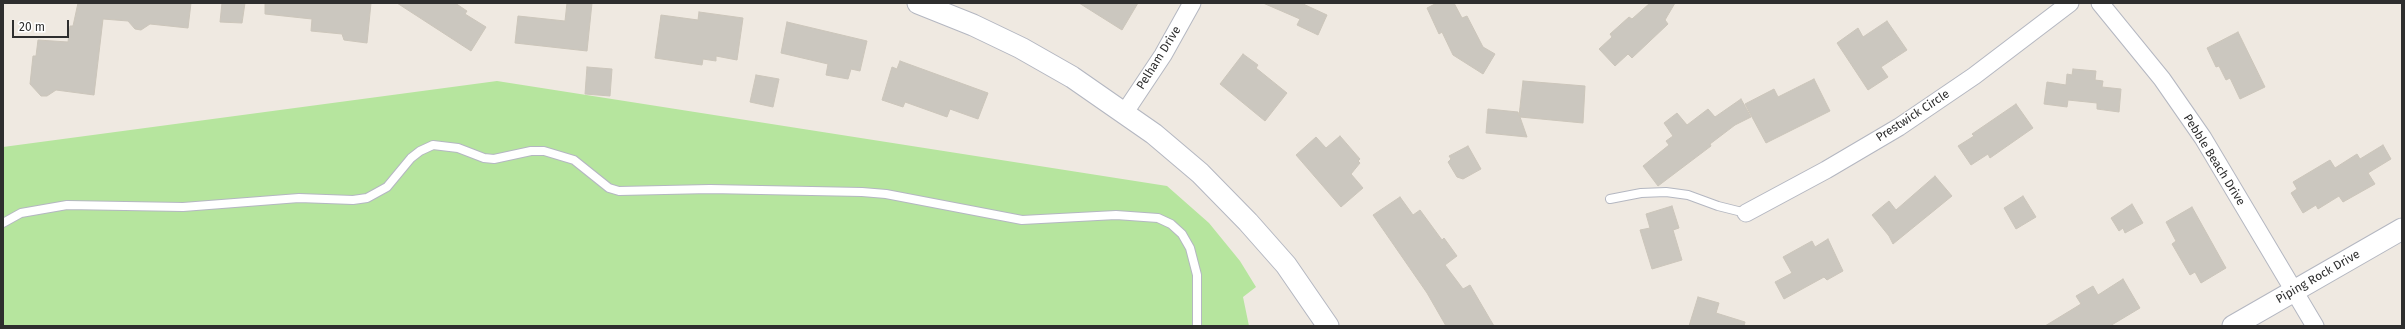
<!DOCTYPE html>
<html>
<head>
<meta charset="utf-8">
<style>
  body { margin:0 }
  #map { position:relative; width:2405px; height:329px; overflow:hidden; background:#efe9e1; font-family:"Fira Sans",sans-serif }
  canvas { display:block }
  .frame { position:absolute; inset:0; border:4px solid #2e2e2e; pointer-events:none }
  .scale { position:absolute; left:12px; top:20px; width:57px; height:18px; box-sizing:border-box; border:2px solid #2e2e2e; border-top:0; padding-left:5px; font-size:12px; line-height:14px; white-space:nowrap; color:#2e2e2e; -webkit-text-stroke:3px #fff; paint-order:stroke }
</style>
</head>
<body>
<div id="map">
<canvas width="2405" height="329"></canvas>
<div class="frame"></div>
<div class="scale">20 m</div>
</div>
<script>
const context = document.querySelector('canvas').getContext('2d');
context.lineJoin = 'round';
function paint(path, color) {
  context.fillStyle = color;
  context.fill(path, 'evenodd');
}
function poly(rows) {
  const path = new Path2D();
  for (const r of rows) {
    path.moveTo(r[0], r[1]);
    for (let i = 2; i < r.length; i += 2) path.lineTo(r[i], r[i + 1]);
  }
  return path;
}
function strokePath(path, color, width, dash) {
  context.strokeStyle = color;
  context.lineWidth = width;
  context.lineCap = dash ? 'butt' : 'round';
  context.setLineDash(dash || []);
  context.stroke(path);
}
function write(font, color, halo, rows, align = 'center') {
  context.font = font + ' "Fira Sans",sans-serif';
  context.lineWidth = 3;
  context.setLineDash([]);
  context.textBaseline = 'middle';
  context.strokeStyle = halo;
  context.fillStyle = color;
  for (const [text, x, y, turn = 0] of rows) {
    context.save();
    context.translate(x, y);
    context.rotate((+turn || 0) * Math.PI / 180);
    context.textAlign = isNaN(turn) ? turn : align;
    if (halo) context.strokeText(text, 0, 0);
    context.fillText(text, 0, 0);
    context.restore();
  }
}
const green = poly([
  [497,81,1167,186,1209,223,1240,261,1256,287,1243,297,1249,326,3,326,3,147]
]);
const building = poly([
  [78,3,191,3,188,28,150,24,141,30,135,29,128,21,103,19,94,95,56,90,47,96,41,96,30,84,33,56,36,56,38,40,68,42,70,26,73,26,78,3],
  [222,3,245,3,242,23,220,22,222,3],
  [265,3,371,3,367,43,344,40,342,34,311,31,312,19,265,14,265,3],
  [397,3,455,3,467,11,465,14,486,27,471,51,397,3],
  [567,3,592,3,587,51,515,43,518,16,565,21,567,3],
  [1079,3,1138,3,1122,30,1079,3],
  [1263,3,1301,3,1327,15,1318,35,1297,25,1300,19,1263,3],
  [1437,3,1454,3,1462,18,1467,16,1483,47,1495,54,1483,74,1453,55,1442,32,1439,34,1427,8,1437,3],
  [1650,3,1675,3,1665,20,1668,24,1632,58,1628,54,1615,66,1599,49,1612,37,1610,34,1629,17,1632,19,1650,3],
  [699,12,743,18,737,60,716,56,716,61,703,59,702,65,655,58,661,15,698,20,699,12],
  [1887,21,1907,50,1881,67,1888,77,1868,90,1837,43,1858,28,1863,37,1887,21],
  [787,22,867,41,860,71,851,69,848,79,826,75,828,64,781,53,787,22],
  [2238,32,2265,87,2240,99,2230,78,2226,80,2219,66,2216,67,2207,48,2238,32],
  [1243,54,1258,65,1256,68,1287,93,1265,121,1220,84,1243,54],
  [900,61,988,93,978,119,950,109,947,117,905,102,903,107,882,100,892,67,897,69,900,61],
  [587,67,612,69,610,96,585,94,587,67],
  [2073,69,2096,71,2095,80,2103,81,2102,87,2121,89,2119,112,2097,109,2097,103,2068,100,2067,107,2044,104,2047,82,2066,85,2067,74,2072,75,2073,69],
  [756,75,779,79,773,107,750,102,756,75],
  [1814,79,1830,111,1766,143,1745,104,1774,89,1778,97,1814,79],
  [1523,81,1585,86,1583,123,1520,117,1527,137,1486,133,1488,109,1518,112,1519,116,1523,81],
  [1741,99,1751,117,1735,125,1710,144,1711,146,1658,186,1643,166,1669,145,1666,141,1673,136,1664,123,1677,113,1687,125,1708,109,1715,117,1741,99],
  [2016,104,2033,128,1990,158,1988,154,1971,165,1958,146,1974,136,1972,134,2016,104],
  [1340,136,1360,159,1358,161,1360,163,1351,174,1363,188,1341,207,1296,155,1316,137,1326,148,1340,136],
  [2383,145,2391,159,2368,173,2375,184,2343,202,2339,196,2318,209,2316,205,2303,213,2291,193,2297,189,2293,182,2330,160,2335,168,2357,154,2360,159,2383,145],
  [1468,146,1481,169,1463,179,1457,177,1448,162,1451,159,1449,156,1468,146],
  [1935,176,1952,196,1893,244,1889,236,1872,215,1889,201,1896,210,1935,176],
  [2023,196,2036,217,2016,229,2004,208,2023,196],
  [1400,197,1413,215,1420,210,1442,240,1444,238,1457,256,1445,265,1463,289,1470,285,1494,326,1446,326,1427,293,1373,215,1400,197],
  [2132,204,2143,223,2125,233,2123,228,2119,231,2111,218,2132,204],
  [1672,206,1679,228,1673,230,1682,260,1652,269,1640,230,1650,228,1646,214,1672,206],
  [2192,207,2226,268,2201,283,2195,272,2190,275,2172,244,2176,241,2166,222,2192,207],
  [1828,239,1843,271,1827,280,1824,277,1784,299,1775,282,1792,273,1783,257,1812,241,1815,247,1828,239],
  [2123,279,2140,308,2110,326,2045,326,2081,304,2076,296,2093,286,2098,295,2123,279],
  [1698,297,1719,303,1716,313,1745,322,1744,326,1689,326,1698,297]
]);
const service = poly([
  [1610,199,1641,193,1666,192,1688,195,1718,206,1746,213],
  [3,223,21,213,67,205,183,207,299,198,353,200,367,198,387,187,411,158,420,151,433,145,458,148,484,158,494,159,531,151,544,151,574,160,609,188,619,191,710,189,862,192,886,194,1022,220,1116,215,1158,218,1171,224,1182,234,1190,248,1197,275,1197,326]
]);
const minor = poly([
  [2100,3,2162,79,2203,138,2315,326],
  [1125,112,1163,55,1192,3],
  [1746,213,1826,170,1899,127,1974,76,2070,3]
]);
const tertiary = poly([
  [918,3,973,25,1021,48,1072,77,1154,134,1200,173,1248,222,1286,265,1328,326],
  [2233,326,2402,229]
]);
const streetNames = [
  ["Pelham Drive",1159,58,-58],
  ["Prestwick Circle",1913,116,-33],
  ["Pebble Beach Drive",2214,160,58],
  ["Piping Rock Drive",2318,277,-30]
];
paint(green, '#b6e59e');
paint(building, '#cbc7bf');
strokePath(building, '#cbc5ba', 1);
strokePath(service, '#b4b7c1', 10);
strokePath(minor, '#b4b7c1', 19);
strokePath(tertiary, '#b4b7c1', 23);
strokePath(service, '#fff', 8);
strokePath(minor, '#fff', 17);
strokePath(tertiary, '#fff', 21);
write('12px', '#2e2e2e', '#fff', streetNames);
</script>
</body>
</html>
